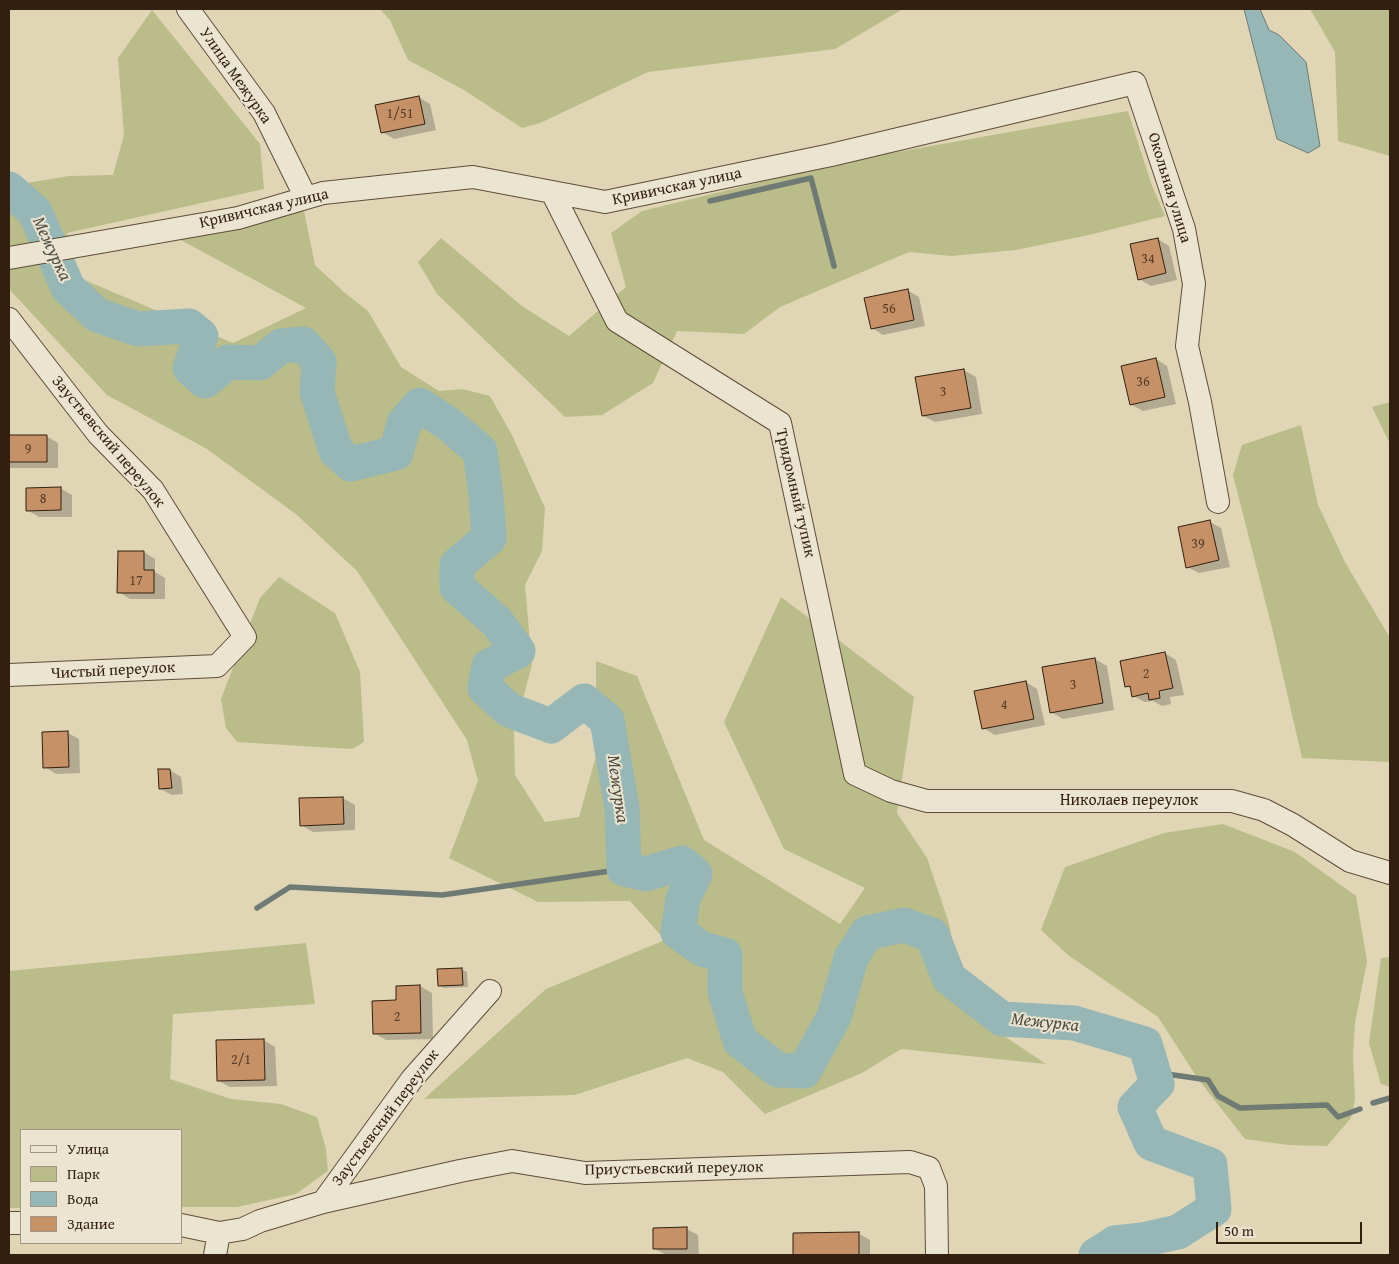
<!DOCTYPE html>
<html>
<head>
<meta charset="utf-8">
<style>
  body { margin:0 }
  #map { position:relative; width:1399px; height:1264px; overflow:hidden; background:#e0d6b6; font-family:"Gentium Book Plus",serif }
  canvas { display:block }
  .frame { position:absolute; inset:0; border:10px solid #321f0f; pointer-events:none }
  .legend { position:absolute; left:20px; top:1129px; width:162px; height:115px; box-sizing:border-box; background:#ebe4d0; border:1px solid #a19583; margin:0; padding:6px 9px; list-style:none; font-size:15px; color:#321f0f }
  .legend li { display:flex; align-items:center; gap:10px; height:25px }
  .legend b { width:25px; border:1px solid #a19583 }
  .scale { position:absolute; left:1216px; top:1222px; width:146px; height:22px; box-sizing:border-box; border:2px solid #321f0f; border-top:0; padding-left:6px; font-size:15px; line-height:18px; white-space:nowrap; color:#321f0f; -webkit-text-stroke:4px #ebe4d0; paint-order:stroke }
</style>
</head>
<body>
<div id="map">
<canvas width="1399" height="1264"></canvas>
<div class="frame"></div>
<ul class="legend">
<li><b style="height:6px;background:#ebe4d0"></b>Улица</li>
<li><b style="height:14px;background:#babc89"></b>Парк</li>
<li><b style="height:14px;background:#96b7b5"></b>Вода</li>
<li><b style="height:14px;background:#c79168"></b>Здание</li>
</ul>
<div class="scale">50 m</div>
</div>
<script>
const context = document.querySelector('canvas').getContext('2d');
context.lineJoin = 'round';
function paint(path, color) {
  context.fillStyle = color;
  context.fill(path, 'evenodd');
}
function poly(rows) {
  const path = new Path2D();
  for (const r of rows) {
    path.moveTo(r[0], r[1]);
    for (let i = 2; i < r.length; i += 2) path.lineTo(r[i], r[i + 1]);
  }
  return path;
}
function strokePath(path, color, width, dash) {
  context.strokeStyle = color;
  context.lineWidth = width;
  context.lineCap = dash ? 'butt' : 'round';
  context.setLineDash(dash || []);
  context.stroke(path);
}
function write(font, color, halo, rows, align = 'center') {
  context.font = font + ' "Gentium Book Plus",serif';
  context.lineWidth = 4;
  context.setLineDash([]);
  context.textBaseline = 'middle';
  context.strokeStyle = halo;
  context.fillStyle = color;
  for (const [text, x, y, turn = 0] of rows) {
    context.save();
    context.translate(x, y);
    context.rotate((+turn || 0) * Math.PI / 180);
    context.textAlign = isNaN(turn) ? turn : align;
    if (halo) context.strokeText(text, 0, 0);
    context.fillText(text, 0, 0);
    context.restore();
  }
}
const green = poly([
  [380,9,903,9,835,49,648,72,540,123,522,128,464,90,408,60,390,20],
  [1310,9,1390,9,1390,156,1338,141,1335,52],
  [152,10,260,144,264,189,67,233,75,276,233,343,306,308,179,239,303,206,315,265,345,293,368,311,401,367,439,391,462,389,490,396,512,435,545,508,542,551,525,585,532,665,514,731,515,775,545,822,579,817,596,756,596,661,637,676,704,840,840,924,865,888,784,849,724,722,781,597,914,697,897,813,927,858,948,920,954,947,949,999,1046,1064,901,1049,862,1073,765,1114,723,1072,687,1058,575,1095,424,1099,546,989,665,940,630,901,538,902,449,858,478,781,467,740,357,571,297,515,207,449,107,395,9,289,9,186,69,176,113,175,124,135,118,58],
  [1128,111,1151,183,1165,216,1089,235,1016,250,951,256,909,252,780,307,744,334,677,331,653,383,602,415,565,417,437,294,418,262,441,238,522,306,569,336,626,287,611,233,642,211,852,160],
  [1390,402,1390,444,1372,407],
  [1301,425,1318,505,1345,562,1390,638,1390,762,1302,758,1272,628,1233,475,1242,445],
  [279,577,335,613,360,672,364,742,352,749,237,742,226,728,221,699,260,598],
  [1223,824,1295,852,1356,896,1367,961,1355,1023,1353,1056,1355,1100,1351,1118,1327,1146,1288,1145,1245,1139,1198,1079,1158,1017,1068,955,1041,930,1065,867,1164,833],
  [306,943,315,1004,173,1014,170,1079,231,1099,281,1104,317,1117,326,1149,328,1171,296,1194,237,1207,181,1207,181,1130,21,1130,21,1208,9,1208,9,971],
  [1390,957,1390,1087,1381,1084,1369,1043,1381,958]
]);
const water = poly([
  [1244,9,1260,9,1269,30,1279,35,1306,62,1320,146,1308,153,1277,139,1244,9]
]);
const shadow = poly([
  [419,97,430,104,436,130,394,139,382,132],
  [1158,239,1169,246,1177,280,1151,286,1139,279],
  [907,290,919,297,925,326,883,335,872,328],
  [1156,359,1167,366,1176,404,1143,411,1132,405,1123,367],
  [964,370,976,377,982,414,935,422,923,416],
  [9,436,46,436,58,443,58,468,12,468,9,467],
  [60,488,72,495,72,517,39,517,27,510],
  [1210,522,1221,528,1230,567,1199,573,1187,567],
  [144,552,155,559,155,572,165,578,165,599,130,599,119,592],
  [1165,653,1176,660,1184,695,1170,697,1171,704,1162,706,1153,701,1145,702,1133,696,1131,689,1127,686],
  [1095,659,1107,666,1114,710,1063,719,1051,712],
  [1026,682,1037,689,1045,725,995,735,983,728],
  [68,733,79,739,80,773,56,774,45,767],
  [170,770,181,777,183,794,172,795,160,789],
  [343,798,355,805,355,830,313,832,301,825],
  [461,969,467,972,468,987,444,988,439,985],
  [420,986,432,993,433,1039,386,1040,374,1033,397,1002],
  [264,1040,275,1047,277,1086,230,1087,219,1081],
  [687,1229,698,1235,699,1255,666,1255,654,1248],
  [858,1233,870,1240,870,1255,795,1255,794,1234]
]);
const stream = poly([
  [710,201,811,178,834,266],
  [257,908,290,887,442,895,624,869],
  [1153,1072,1208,1080,1218,1096,1240,1108,1327,1105,1338,1117,1360,1109],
  [1373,1103,1390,1098]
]);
const river = poly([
  [9,189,35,212,68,288,97,315,138,329,189,326,201,336,190,368,205,381,228,362,260,363,281,346,303,344,319,362,317,392,336,451,351,464,396,453,404,423,420,405,450,425,480,451,486,495,489,538,457,565,457,587,497,622,518,651,489,666,485,688,509,710,551,726,584,701,607,720,622,808,624,869,646,874,682,863,695,874,683,899,678,932,702,949,725,955,725,992,740,1041,778,1070,804,1071,834,1017,851,958,867,933,904,925,932,935,949,978,1002,1019,1074,1023,1145,1044,1157,1084,1135,1107,1151,1143,1210,1165,1214,1209,1178,1232,1142,1240,1115,1243,1096,1255]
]);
const building = poly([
  [419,96,425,124,381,133,375,105,419,96],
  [1158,238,1166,273,1138,280,1130,244,1158,238],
  [908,289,914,320,871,329,864,298,908,289],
  [1156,358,1165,397,1130,405,1121,366,1156,358],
  [964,369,971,408,922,416,915,377,964,369],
  [9,435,47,435,47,462,9,462,9,435],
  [61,487,61,510,26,511,26,488,61,487],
  [1210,520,1219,560,1186,568,1178,527,1210,520],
  [118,551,144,551,144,570,154,570,154,593,117,593,118,551],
  [1165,652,1173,688,1159,691,1160,698,1149,700,1148,693,1132,697,1130,686,1125,687,1120,661,1165,652],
  [1095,658,1103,703,1050,713,1042,667,1095,658],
  [1026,681,1034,719,982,729,974,691,1026,681],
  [68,731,69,767,43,768,42,732,68,731],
  [158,769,170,769,172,788,159,789,158,769],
  [343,797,344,824,300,826,299,798,343,797],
  [462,968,463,985,438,986,437,969,462,968],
  [420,985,421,1033,373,1034,372,1001,396,1000,396,986,420,985],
  [264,1039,265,1080,217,1081,216,1040,264,1039],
  [687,1227,687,1249,653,1249,653,1228,687,1227],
  [859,1232,859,1255,793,1255,793,1233,859,1232]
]);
const minor = poly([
  [188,9,264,113,306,198],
  [552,192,617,321,780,423,855,774,891,791,927,801,1232,801,1264,810,1293,825,1350,861,1390,873],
  [9,258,238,218,323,193,473,177,605,202,831,155,1135,83,1184,229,1194,284,1187,346,1200,402,1218,502],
  [9,319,98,434,153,490,245,637,217,666,9,675],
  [323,1202,412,1079,490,991],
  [9,1223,21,1223],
  [181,1225,219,1233,243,1229,260,1221,323,1202,460,1171,512,1161,585,1173,910,1162,929,1168,936,1186,937,1255],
  [215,1255,219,1233]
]);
const numberNames = [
  ["1/51",400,114],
  ["34",1148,259],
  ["56",889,309],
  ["36",1143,382],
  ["3",943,392],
  ["9",28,449],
  ["8",43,499],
  ["39",1198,544],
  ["17",136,581],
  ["2",1146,674],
  ["3",1073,685],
  ["4",1004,705],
  ["2",397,1017],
  ["2/1",241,1060]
];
const streetNames = [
  ["Улица Межурка",235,76,55],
  ["Кривичская улица",677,187,-12],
  ["Окольная улица",1169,188,73],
  ["Кривичская улица",264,209,-13],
  ["Заустьевский переулок",108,442,50],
  ["Тридомный тупик",795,493,77],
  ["Чистый переулок",113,671,-3],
  ["Николаев переулок",1129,801],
  ["Заустьевский переулок",386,1118,-53],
  ["Приустьевский переулок",674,1169,-1]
];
const waterNames = [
  ["Межурка",51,249,65],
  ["Межурка",617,789,82],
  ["Межурка",1045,1023,6]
];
paint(green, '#babc89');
paint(water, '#96b7b5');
strokePath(water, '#6e7a73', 1);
paint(shadow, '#0003');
strokePath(stream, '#6e7a73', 5.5);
strokePath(river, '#96b7b5', 35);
paint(building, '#c79168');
strokePath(building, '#321f0f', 1);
strokePath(minor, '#5e4d39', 24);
strokePath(minor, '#ebe4d0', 22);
write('14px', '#573c25', null, numberNames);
write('16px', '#321f0f', '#ebe4d0', streetNames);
write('italic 18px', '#504d41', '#ebe4d0', waterNames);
</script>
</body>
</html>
